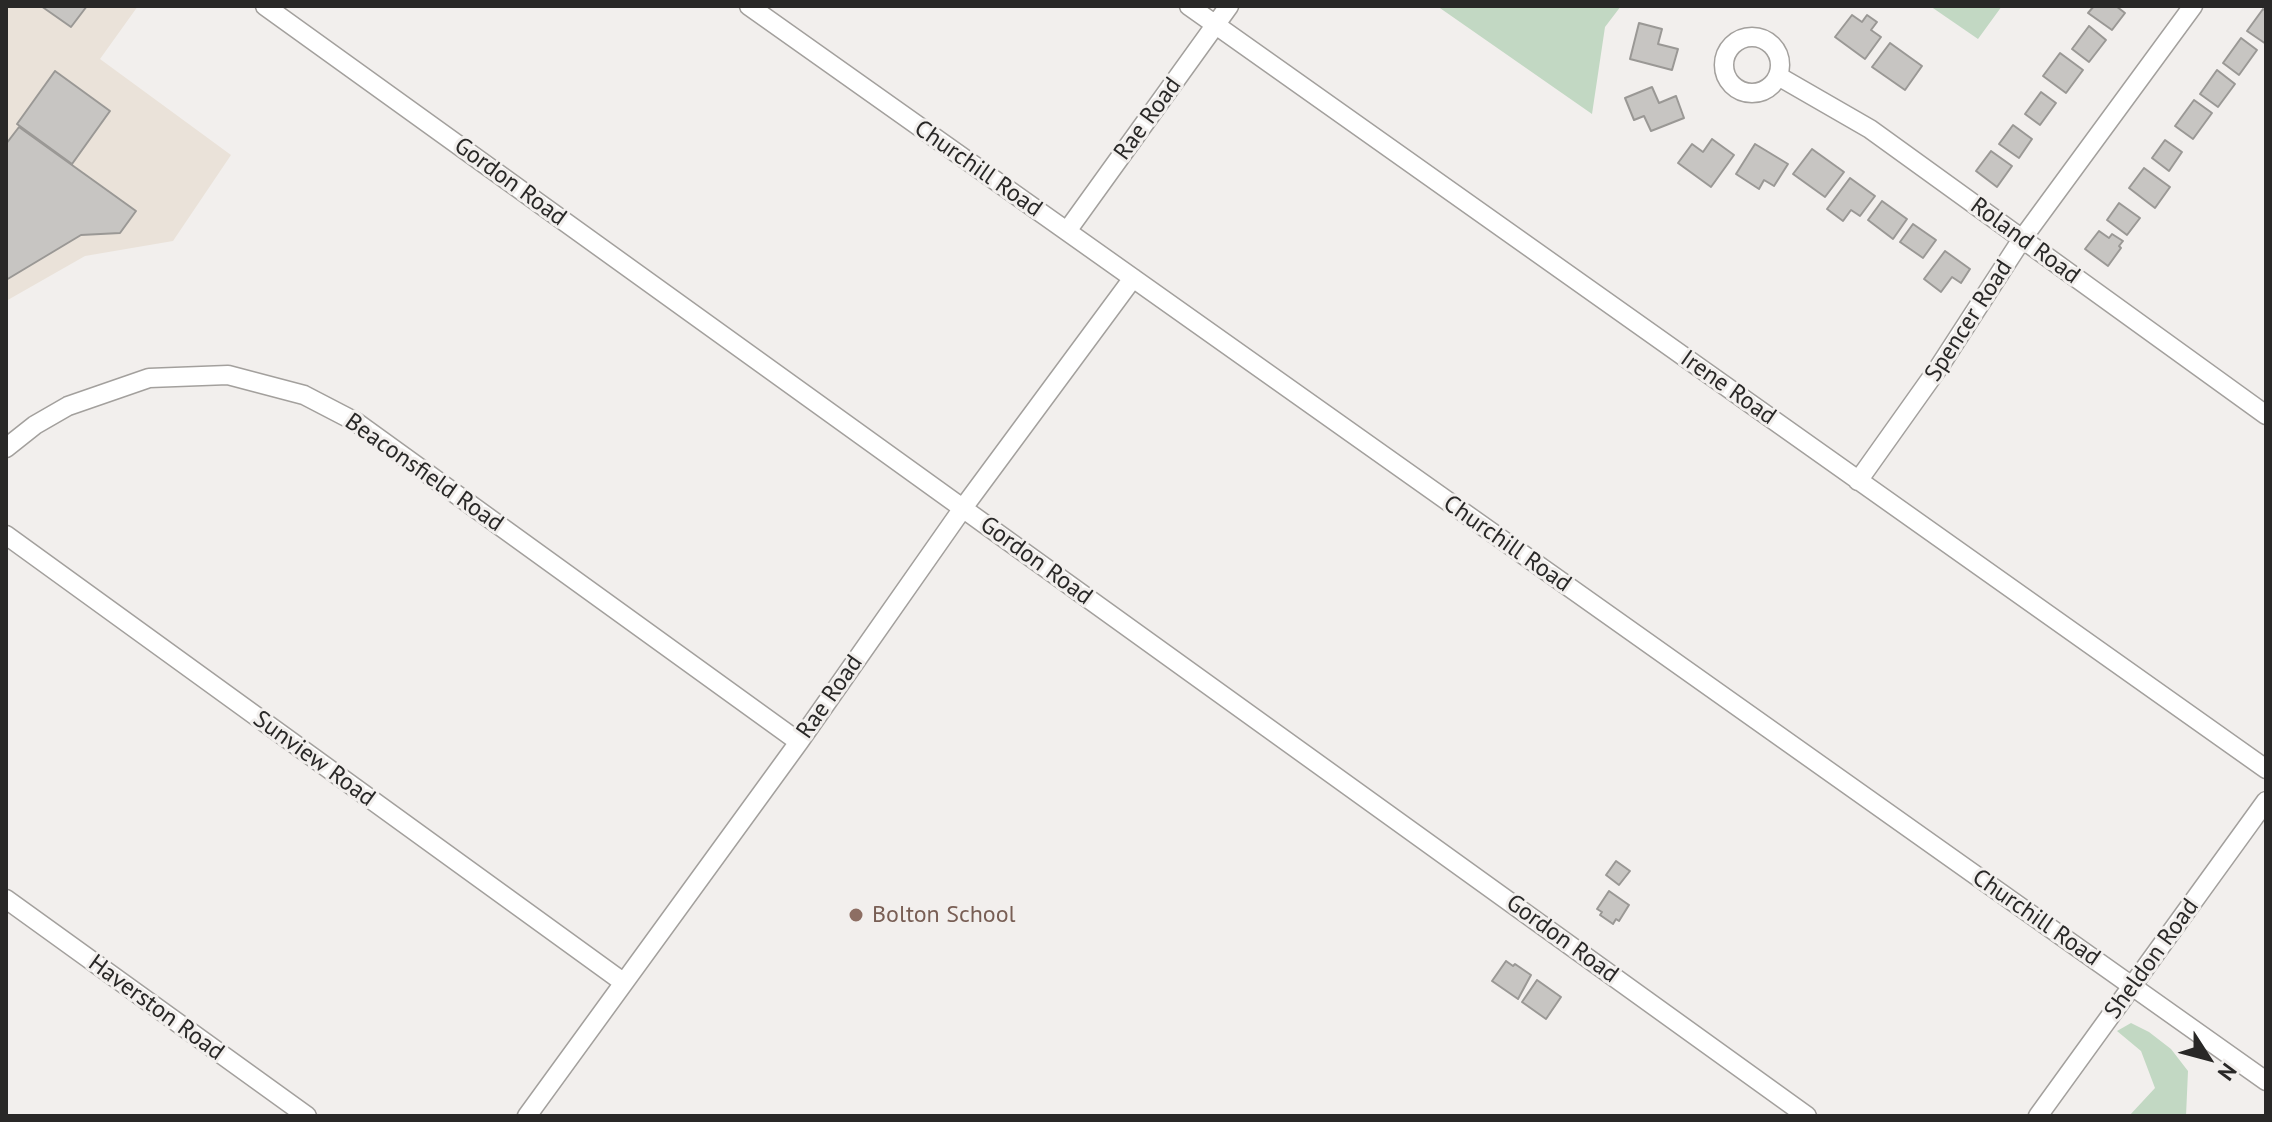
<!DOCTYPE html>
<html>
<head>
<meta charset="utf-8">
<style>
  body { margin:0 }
  #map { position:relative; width:2272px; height:1122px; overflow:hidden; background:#f2efed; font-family:"PT Sans",sans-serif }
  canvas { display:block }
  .frame { position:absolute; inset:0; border:8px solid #292827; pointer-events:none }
  .north { position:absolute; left:2168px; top:1018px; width:80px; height:80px; -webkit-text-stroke:6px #f2efed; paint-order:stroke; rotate:126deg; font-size:22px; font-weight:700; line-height:32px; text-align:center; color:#292827 }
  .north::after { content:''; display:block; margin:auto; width:28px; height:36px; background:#292827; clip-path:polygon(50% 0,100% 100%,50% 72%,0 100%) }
</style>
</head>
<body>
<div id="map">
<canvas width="2272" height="1122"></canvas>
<div class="frame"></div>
<div class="north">N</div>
</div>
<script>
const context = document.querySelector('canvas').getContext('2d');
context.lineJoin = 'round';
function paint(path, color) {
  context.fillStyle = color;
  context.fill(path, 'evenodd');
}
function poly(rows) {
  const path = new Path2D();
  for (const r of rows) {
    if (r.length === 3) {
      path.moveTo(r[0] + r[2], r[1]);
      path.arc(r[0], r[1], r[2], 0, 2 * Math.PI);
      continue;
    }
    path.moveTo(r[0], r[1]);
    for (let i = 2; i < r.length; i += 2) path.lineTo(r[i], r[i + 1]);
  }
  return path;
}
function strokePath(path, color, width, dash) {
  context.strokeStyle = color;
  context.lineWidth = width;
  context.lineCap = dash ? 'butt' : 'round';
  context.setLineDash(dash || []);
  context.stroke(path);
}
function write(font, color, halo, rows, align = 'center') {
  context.font = font + ' "PT Sans",sans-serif';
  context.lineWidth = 6;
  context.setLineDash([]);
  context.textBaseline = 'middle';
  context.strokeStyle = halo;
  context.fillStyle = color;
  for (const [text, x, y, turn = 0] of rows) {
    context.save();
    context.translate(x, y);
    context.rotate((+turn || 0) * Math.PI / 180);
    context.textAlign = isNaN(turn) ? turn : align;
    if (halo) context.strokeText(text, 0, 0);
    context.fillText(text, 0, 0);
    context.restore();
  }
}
const built = poly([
  [6,6,138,6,100,59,231,155,173,241,85,256,6,301]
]);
const green = poly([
  [1437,6,1621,6,1605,27,1592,114],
  [1930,6,2002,6,1978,39],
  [2131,1023,2149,1032,2171,1049,2188,1071,2186,1116,2129,1116,2155,1088,2141,1051,2117,1031]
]);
const building = poly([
  [41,6,87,6,71,27,41,6],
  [2094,6,2116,6,2125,13,2112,30,2088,13,2094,6],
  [2263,9,2266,11,2266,44,2247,31,2263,9],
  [1852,15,1862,22,1867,15,1877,22,1871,30,1881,37,1865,59,1835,37,1852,15],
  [1639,23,1662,29,1658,44,1678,49,1672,70,1630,59,1639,23],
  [2089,26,2106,40,2089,62,2072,49,2089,26],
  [2241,38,2257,50,2239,75,2223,63,2241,38],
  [1890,43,1922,66,1905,90,1872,67,1890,43],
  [2060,53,2083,70,2066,93,2043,76,2060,53],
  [2217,70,2235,84,2218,107,2200,94,2217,70],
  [55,71,110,111,72,164,17,124,55,71],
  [1652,87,1659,103,1676,96,1684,118,1651,131,1644,116,1634,120,1625,98,1652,87],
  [2041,92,2056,103,2040,125,2025,114,2041,92],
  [2194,100,2212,113,2193,139,2175,126,2194,100],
  [2013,125,2032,139,2019,158,1999,144,2013,125],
  [19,127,136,211,120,233,81,235,6,280,6,144,19,127],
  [1712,139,1734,155,1711,187,1678,163,1692,144,1703,152,1712,139],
  [2165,140,2182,152,2169,171,2152,158,2165,140],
  [1755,144,1788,164,1774,186,1764,180,1759,189,1736,174,1755,144],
  [1812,149,1844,172,1825,197,1793,174,1812,149],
  [1991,151,2012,166,1997,187,1976,171,1991,151],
  [2144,168,2170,187,2155,208,2129,188,2144,168],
  [1850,178,1875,196,1860,216,1851,210,1843,221,1827,209,1850,178],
  [1882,201,1907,219,1893,239,1868,220,1882,201],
  [2119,203,2140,218,2127,235,2107,220,2119,203],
  [1913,224,1936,240,1923,258,1900,242,1913,224],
  [2099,231,2109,238,2112,234,2123,241,2119,246,2121,248,2108,266,2085,249,2099,231],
  [1945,251,1970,269,1961,283,1952,277,1941,292,1924,279,1945,251],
  [1616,861,1630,871,1619,885,1606,875,1616,861],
  [1609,891,1629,905,1619,921,1616,919,1613,924,1600,915,1602,912,1597,909,1609,891],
  [1506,961,1513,966,1515,964,1531,975,1518,999,1492,981,1506,961],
  [1537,980,1561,997,1546,1019,1522,1002,1537,980]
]);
const minor = poly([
  [265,6,1807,1116],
  [749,6,2266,1081],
  [1189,6,2266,769],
  [1752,65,28],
  [1778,76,1870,129,2266,415],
  [1067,231,1229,6],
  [6,448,35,425,68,406,149,378,228,375,304,395,356,422,799,742],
  [1858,481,1939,367,2022,239,2193,6],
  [6,535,623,982],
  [6,899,307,1116],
  [527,1116,799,742,963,508,1133,278],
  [2038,1116,2266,801]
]);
const markers = [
  [856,915,8,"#8d6e63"]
];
const streetNames = [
  ["Rae Road",1148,119,-54],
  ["Churchill Road",978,169,35],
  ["Gordon Road",510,182,36],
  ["Roland Road",2025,241,36],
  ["Spencer Road",1969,321,-57],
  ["Irene Road",1728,388,35],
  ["Beaconsfield Road",424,473,35],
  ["Churchill Road",1507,544,35],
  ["Gordon Road",1036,561,36],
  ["Rae Road",830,697,-55],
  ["Sunview Road",314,759,36],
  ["Churchill Road",2036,918,35],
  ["Gordon Road",1562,939,36],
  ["Sheldon Road",2152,959,-54],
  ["Haverston Road",156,1008,36]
];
const educationNames = [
  ["Bolton School",872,915]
];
paint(built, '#eae2d9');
paint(green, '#c2d8c3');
paint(building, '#c7c5c2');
strokePath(building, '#9a9895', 2);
strokePath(minor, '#a3a09d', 21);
strokePath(minor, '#fff', 18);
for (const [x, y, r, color] of markers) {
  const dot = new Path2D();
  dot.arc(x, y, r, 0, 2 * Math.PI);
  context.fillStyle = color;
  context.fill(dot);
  strokePath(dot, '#f2efed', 3);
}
write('24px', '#292827', '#f2efed', streetNames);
write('24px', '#785e54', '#f2efed', educationNames, 'left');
</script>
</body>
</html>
